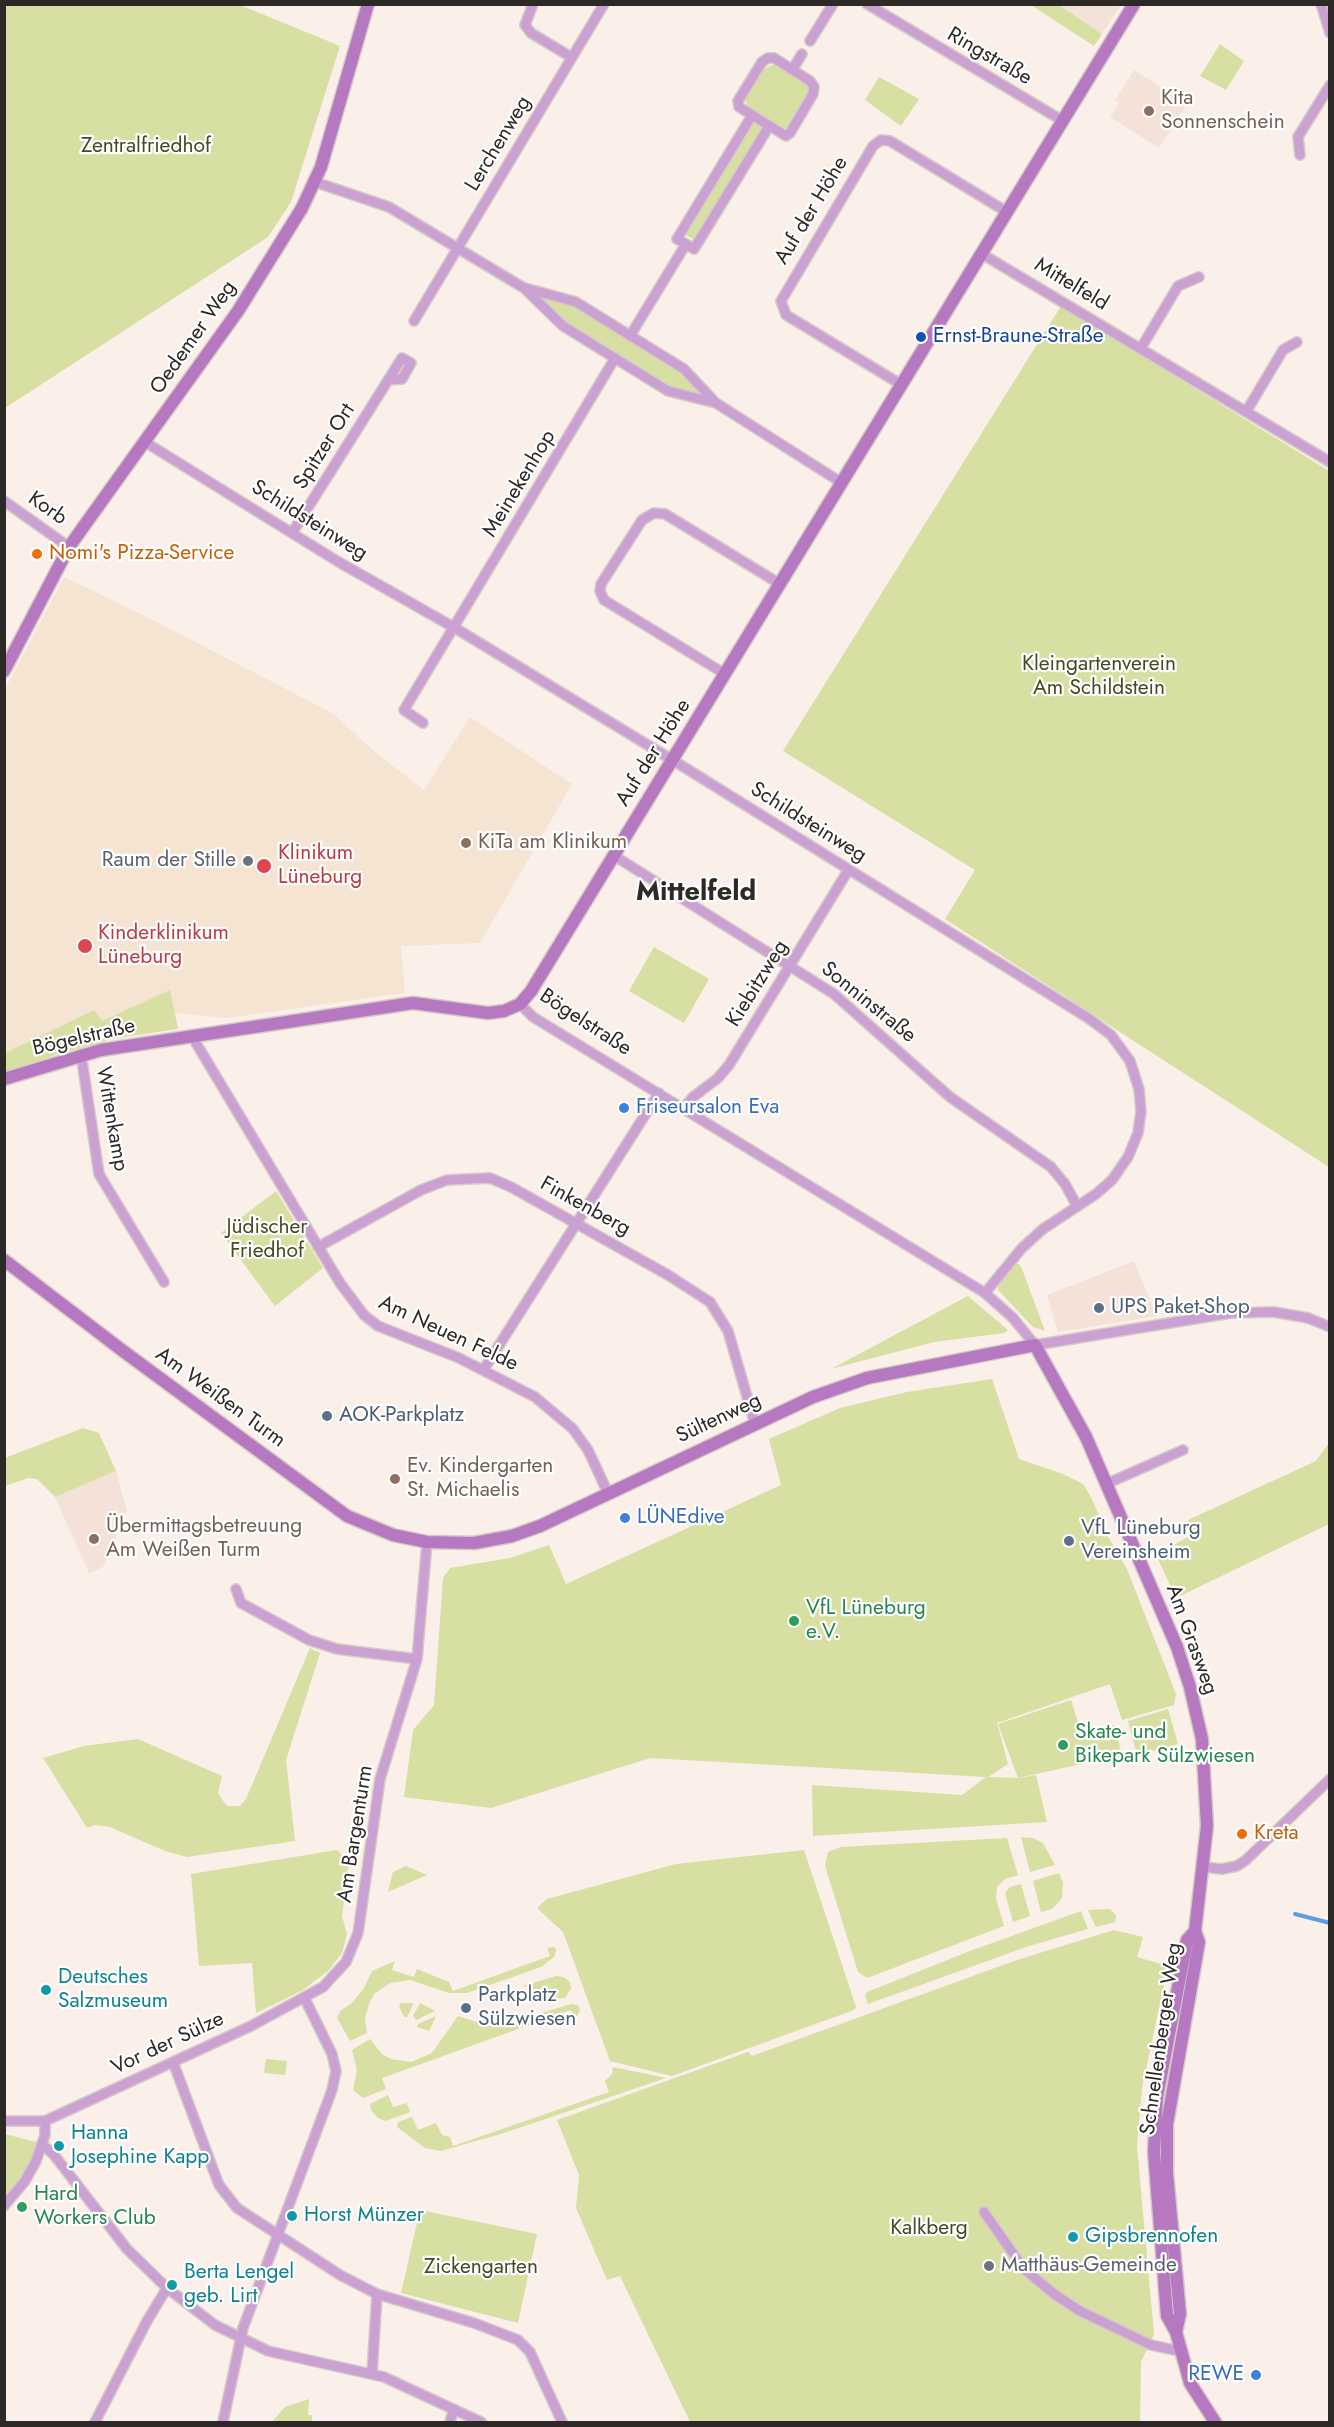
<!DOCTYPE html>
<html>
<head>
<meta charset="utf-8">
<style>
  body { margin:0 }
  #map { position:relative; width:1334px; height:2427px; overflow:hidden; background:#faefe9; font-family:Jost,sans-serif }
  canvas { display:block }
  .frame { position:absolute; inset:0; border:6px solid #2d2927; pointer-events:none }
</style>
</head>
<body>
<div id="map">
<canvas width="1334" height="2427"></canvas>
<div class="frame"></div>
</div>
<script>
const context = document.querySelector('canvas').getContext('2d');
context.lineJoin = 'round';
function paint(path, color) {
  context.fillStyle = color;
  context.fill(path, 'evenodd');
}
function poly(rows) {
  const path = new Path2D();
  for (const r of rows) {
    path.moveTo(r[0], r[1]);
    for (let i = 2; i < r.length; i += 2) path.lineTo(r[i], r[i + 1]);
  }
  return path;
}
function strokePath(path, color, width, dash) {
  context.strokeStyle = color;
  context.lineWidth = width;
  context.lineCap = dash ? 'butt' : 'round';
  context.setLineDash(dash || []);
  context.stroke(path);
}
function write(font, color, halo, rows, align = 'center') {
  context.font = font + ' Jost,sans-serif';
  context.lineWidth = 4.5;
  context.setLineDash([]);
  context.textBaseline = 'middle';
  context.strokeStyle = halo;
  context.fillStyle = color;
  for (const [text, x, y, turn = 0] of rows) {
    context.save();
    context.translate(x, y);
    context.rotate((+turn || 0) * Math.PI / 180);
    context.textAlign = isNaN(turn) ? turn : align;
    if (halo) context.strokeText(text, 0, 0);
    context.fillText(text, 0, 0);
    context.restore();
  }
}
const built = poly([
  [1059,5,1121,5,1102,34],
  [1134,70,1187,104,1159,148,1110,117,1119,103,1115,100],
  [1134,1261,1157,1316,1058,1332,1047,1295],
  [116,1471,127,1511,103,1567,89,1573,55,1497]
]);
const medical = poly([
  [64,577,153,620,332,713,376,753,424,790,470,717,572,784,480,943,401,946,405,993,227,1018,164,1012,5,1056,4,691]
]);
const green = poly([
  [5,4,240,5,340,46,291,202,268,237,5,408],
  [1031,5,1059,5,1102,34,1094,46],
  [1220,44,1244,61,1226,90,1200,76],
  [775,64,805,84,809,89,809,96,792,125,780,130,750,111,746,103,746,94,761,70],
  [879,77,919,99,901,126,865,100],
  [752,122,765,129,696,241,684,234],
  [534,294,574,306,681,372,706,398,668,387,566,324],
  [1061,306,1329,471,1329,1167,945,919,975,870,783,751],
  [654,947,709,979,684,1023,629,991],
  [170,990,178,1029,112,1039,55,1055,5,1074,5,1053,94,1010,102,1021],
  [276,1191,323,1268,275,1306,221,1233],
  [1014,1264,1019,1264,1022,1269,1045,1331,1033,1327,998,1290,999,1284],
  [968,1296,1008,1330,1004,1333,934,1342,831,1369],
  [992,1379,1019,1459,1063,1474,1083,1484,1092,1499,1109,1538,1127,1569,1176,1694,1174,1705,1122,1720,1110,1684,997,1723,1008,1764,988,1777,1020,1778,1036,1775,1047,1822,813,1836,812,1785,962,1795,986,1777,650,1758,491,1808,404,1797,413,1730,434,1705,443,1578,450,1568,510,1558,549,1545,566,1584,781,1485,769,1439,840,1408,907,1392],
  [83,1428,99,1433,116,1471,55,1497,37,1479,28,1478,5,1486,5,1458],
  [1329,1443,1329,1524,1176,1598,1156,1555,1193,1534,1188,1520,1316,1461],
  [310,1648,320,1653,286,1760,295,1841,187,1857,165,1851,110,1827,95,1825,87,1828,43,1758,84,1746,138,1739,222,1776,218,1793,223,1801,228,1806,240,1806,246,1799],
  [1071,1700,1082,1735,1114,1725,1122,1755,1018,1778,998,1724],
  [1168,1709,1178,1744,1137,1755,1128,1721],
  [1021,1837,1033,1838,1043,1843,1055,1865,1030,1872],
  [1007,1838,1018,1875,1005,1879,997,1887,996,1899,1004,1926,867,1978,858,1972,825,1866,828,1852,841,1847],
  [337,1850,349,1862,342,1916,347,1934,342,1953,329,1970,303,1990,256,2013,252,1963,199,1966,191,1874],
  [804,1850,856,2007,854,2010,672,2076,610,2061,563,1932,537,1908,547,1899,676,1864],
  [406,1866,427,1875,388,1892,393,1872],
  [1059,1873,1063,1883,1062,1898,1052,1909,1041,1912,1033,1881],
  [1021,1884,1030,1916,1013,1922,1005,1893,1010,1887],
  [1110,1909,1116,1915,1115,1922,1096,1927,1088,1910],
  [1081,1911,1088,1929,1029,1946,868,2004,865,1996,867,1992,970,1951],
  [1114,1930,1143,1937,1137,1957,1168,1966,1142,2088,1137,2146,1154,2334,1141,2362,1140,2422,690,2422,620,2276,607,2280,576,2208,579,2175,557,2120,748,2052,752,2056,1017,1960],
  [554,1947,556,1950,554,1957,541,1967,467,1993,449,1993,410,1980,390,1983,374,1994,369,2004,365,2018,367,2033,350,2041,337,2018,341,2010,351,2004,364,1988,372,1971,395,1961,392,1970,414,1977,417,1969,449,1982,453,1991,550,1956,547,1948],
  [556,1976,564,1977,570,1982,571,1989,565,1998,554,1999,523,1986],
  [401,2003,414,2003,407,2017,404,2017,399,2006],
  [420,2003,435,2011,416,2020,413,2016],
  [571,2004,578,2005,580,2011,575,2019,571,2010,382,2078,386,2089,363,2098,353,2090,357,2070,352,2050,370,2039,382,2054,391,2059,411,2062,432,2053,458,2016,489,2026,499,2026],
  [436,2016,429,2031,417,2027,418,2024],
  [266,2059,287,2061,285,2075,264,2073],
  [613,2067,666,2078,504,2133,441,2151,425,2148,397,2127,398,2122,412,2117,418,2130,436,2123,442,2135,450,2137,453,2146,609,2092,605,2081,612,2074],
  [388,2095,393,2107,407,2103,410,2112,385,2121,378,2118,371,2110,370,2104],
  [5,2134,36,2142,37,2148,23,2178,5,2198],
  [420,2210,537,2234,518,2323,401,2293],
  [309,2399,308,2415,312,2415,312,2422,272,2422,285,2407]
]);
const stream = poly([
  [1295,1914,1330,1923]
]);
const street = poly([
  [533,4,525,25,531,33,571,57],
  [867,4,1063,121],
  [1321,4,1330,33],
  [810,41,833,4],
  [768,58,774,58,810,81,814,87,813,94,790,133,786,136,739,107,738,101,762,62,768,58],
  [792,70,802,54],
  [751,117,677,239,686,244,694,249,768,128],
  [1300,155,1298,137,1330,85],
  [315,182,389,207,524,288,563,326,668,391,716,403],
  [982,254,1330,462],
  [525,288,576,302,684,369,716,403,842,483],
  [414,321,604,4],
  [630,336,686,244],
  [1141,348,1178,286,1199,277],
  [902,385,786,315,781,301,873,146,881,140,890,141,1007,212],
  [1246,412,1283,350,1297,342],
  [145,442,337,561,455,628,679,764,1088,1018,1111,1035,1130,1061,1139,1089,1141,1111,1138,1133,1128,1157,1112,1180,1096,1194,1043,1229,1022,1248,985,1293],
  [4,501,69,547],
  [292,533,402,358,411,363,402,379,388,380],
  [725,674,604,600,600,591,601,584,642,520,654,513,665,514,780,584],
  [423,723,404,710,615,358],
  [613,855,834,994,950,1097,1051,1167,1065,1184,1077,1206],
  [520,1004,533,1017,985,1293,1013,1318,1035,1345,1231,1313,1274,1312,1308,1318,1330,1327],
  [193,1038,340,1283,364,1315,378,1326,459,1358,535,1397,573,1429,588,1450,608,1493],
  [81,1054,99,1174,164,1282],
  [684,1108,693,1097,718,1078,729,1065,849,869],
  [318,1247,421,1190,447,1180,490,1178,511,1187,668,1275,710,1302,728,1331,755,1424],
  [484,1369,659,1093],
  [1106,1484,1183,1450],
  [236,1589,241,1603,309,1640,337,1649,417,1659],
  [1204,1867,1222,1869,1237,1866,1246,1860,1330,1779],
  [173,2062,219,2185,237,2208,340,2275,377,2294,474,2323,518,2340,530,2352,562,2422],
  [4,2121,45,2121,251,2026,323,1987,346,1962,358,1933,380,1779,417,1659,427,1542],
  [42,2144,54,2155,127,2249,167,2288,215,2325,268,2351,384,2377,481,2422],
  [4,2206,25,2181,36,2161,45,2135,45,2121],
  [984,2212,1024,2269,1054,2294,1080,2311,1151,2345,1179,2351],
  [372,2373,377,2294],
  [95,2422,147,2321,167,2288],
  [223,2422,243,2328,332,2090,336,2071,332,2054,305,1999],
  [450,2422,454,2409]
]);
const secondary = poly([
  [4,671,69,547,238,311,302,208,321,167,368,4],
  [4,1079,101,1050,413,1003,488,1013,504,1011,520,1004,531,991,1134,4],
  [4,1260,123,1351,347,1516,393,1535,427,1542,474,1543,512,1536,540,1526,813,1397,867,1378,1035,1345,1086,1437,1177,1647,1190,1687,1202,1739,1207,1826,1195,1931,1199,1942,1167,2124,1167,2173,1180,2314,1176,2332],
  [1195,1931,1187,1940,1157,2097,1154,2152,1167,2316,1176,2332,1190,2383,1215,2422]
]);
const markers = [
  [1149,111,6,"#8d6e63"],
  [921,337,6,"#1a4fb4"],
  [37,554,6,"#e8710a"],
  [466,843,6,"#8d6e63"],
  [248,861,6,"#6b7280"],
  [264,866,8,"#e0444e"],
  [85,946,8,"#e0444e"],
  [624,1108,6,"#3f7fe0"],
  [1099,1308,6,"#5c6f8a"],
  [327,1416,6,"#5c6f8a"],
  [395,1479,6,"#8d6e63"],
  [625,1518,6,"#3f7fe0"],
  [94,1539,6,"#8d6e63"],
  [1069,1541,6,"#5c6f8a"],
  [794,1621,6,"#2e9e5b"],
  [1063,1745,6,"#2e9e5b"],
  [1242,1834,6,"#e8710a"],
  [46,1990,6,"#0f9aa8"],
  [466,2008,6,"#5c6f8a"],
  [59,2146,6,"#0f9aa8"],
  [22,2207,6,"#2e9e5b"],
  [292,2216,6,"#0f9aa8"],
  [1073,2237,6,"#0f9aa8"],
  [989,2266,6,"#6b7280"],
  [172,2285,6,"#0f9aa8"],
  [1256,2375,6,"#3f7fe0"]
];
const streetNames = [
  ["Ringstraße",989,57,30],
  ["Lerchenweg",499,144,-59],
  ["Auf der Höhe",812,211,-59],
  ["Mittelfeld",1071,285,31],
  ["Oedemer Weg",194,338,-55],
  ["Spitzer Ort",325,447,-58],
  ["Meinekenhop",520,484,-59],
  ["Korb",47,509,35],
  ["Schildsteinweg",309,521,32],
  ["Auf der Höhe",654,753,-58],
  ["Schildsteinweg",808,823,32],
  ["Kiebitzweg",758,984,-58],
  ["Sonninstraße",868,1003,39],
  ["Bögelstraße",585,1023,33],
  ["Bögelstraße",84,1038,-13],
  ["Wittenkamp",111,1119,80],
  ["Finkenberg",585,1207,29],
  ["Am Neuen Felde",448,1334,25],
  ["Am Weißen Turm",220,1398,36],
  ["Sültenweg",719,1419,-25],
  ["Am Grasweg",1191,1640,70],
  ["Am Bargenturm",356,1834,-81],
  ["Schnellenberger Weg",1162,2039,-82],
  ["Vor der Sülze",168,2044,-25]
];
const educationNames = [
  ["Kita",1161,99],
  ["Sonnenschein",1161,123],
  ["KiTa am Klinikum",478,843],
  ["Ev. Kindergarten",407,1467],
  ["St. Michaelis",407,1491],
  ["Übermittagsbetreuung",106,1527],
  ["Am Weißen Turm",106,1551]
];
const parkNames = [
  ["Zentralfriedhof",146,147],
  ["Kleingartenverein",1099,665],
  ["Am Schildstein",1099,689],
  ["Jüdischer",267,1228],
  ["Friedhof",267,1252],
  ["Kalkberg",929,2229],
  ["Zickengarten",481,2268]
];
const transitNames = [
  ["Ernst-Braune-Straße",933,337]
];
const foodNames = [
  ["Nomi's Pizza-Service",49,554],
  ["Kreta",1254,1834]
];
const healthNames = [
  ["Klinikum",278,854],
  ["Lüneburg",278,878],
  ["Kinderklinikum",98,934],
  ["Lüneburg",98,958]
];
const worshipNames = [
  ["Raum der Stille",236,861],
  ["Matthäus-Gemeinde",1001,2266,"left"]
];
const shopNames = [
  ["Friseursalon Eva",636,1108],
  ["LÜNEdive",637,1518],
  ["REWE",1244,2375,"right"]
];
const serviceNames = [
  ["UPS Paket-Shop",1111,1308],
  ["AOK-Parkplatz",339,1416],
  ["VfL Lüneburg",1081,1529],
  ["Vereinsheim",1081,1553],
  ["Parkplatz",478,1996],
  ["Sülzwiesen",478,2020]
];
const leisureNames = [
  ["VfL Lüneburg",806,1609],
  ["e.V.",806,1633],
  ["Skate- und",1075,1733],
  ["Bikepark Sülzwiesen",1075,1757],
  ["Hard",34,2195],
  ["Workers Club",34,2219]
];
const cultureNames = [
  ["Deutsches",58,1978],
  ["Salzmuseum",58,2002],
  ["Hanna",71,2134],
  ["Josephine Kapp",71,2158],
  ["Horst Münzer",304,2216],
  ["Gipsbrennofen",1085,2237],
  ["Berta Lengel",184,2273],
  ["geb. Lirt",184,2297]
];
const districtNames = [
  ["Mittelfeld",696,893]
];
paint(built, '#f4e2d8');
paint(medical, '#f6e4d3');
paint(green, '#d7dfa2');
strokePath(stream, '#5a9ee1', 4);
strokePath(street, '#d5cbc6', 12);
strokePath(secondary, '#d5cbc6', 15);
strokePath(street, '#caa1d2', 9);
strokePath(secondary, '#b578c1', 12);
for (const [x, y, r, color] of markers) {
  const dot = new Path2D();
  dot.arc(x, y, r, 0, 2 * Math.PI);
  context.fillStyle = color;
  context.fill(dot);
  strokePath(dot, '#fff', 2);
}
write('21px', '#2d2927', '#fff', streetNames);
write('21px', '#785e54', '#fff', educationNames, 'left');
write('21px', '#464921', '#fff', parkNames);
write('21px', '#164399', '#fff', transitNames, 'left');
write('21px', '#c56008', '#fff', foodNames, 'left');
write('21px', '#be3a42', '#fff', healthNames, 'left');
write('21px', '#5b616d', '#fff', worshipNames, 'right');
write('21px', '#366cbe', '#fff', shopNames, 'left');
write('21px', '#4e5e75', '#fff', serviceNames, 'left');
write('21px', '#27864d', '#fff', leisureNames, 'left');
write('21px', '#0d838f', '#fff', cultureNames, 'left');
write('bold 27px', '#2d2927', '#fff', districtNames);
</script>
</body>
</html>
